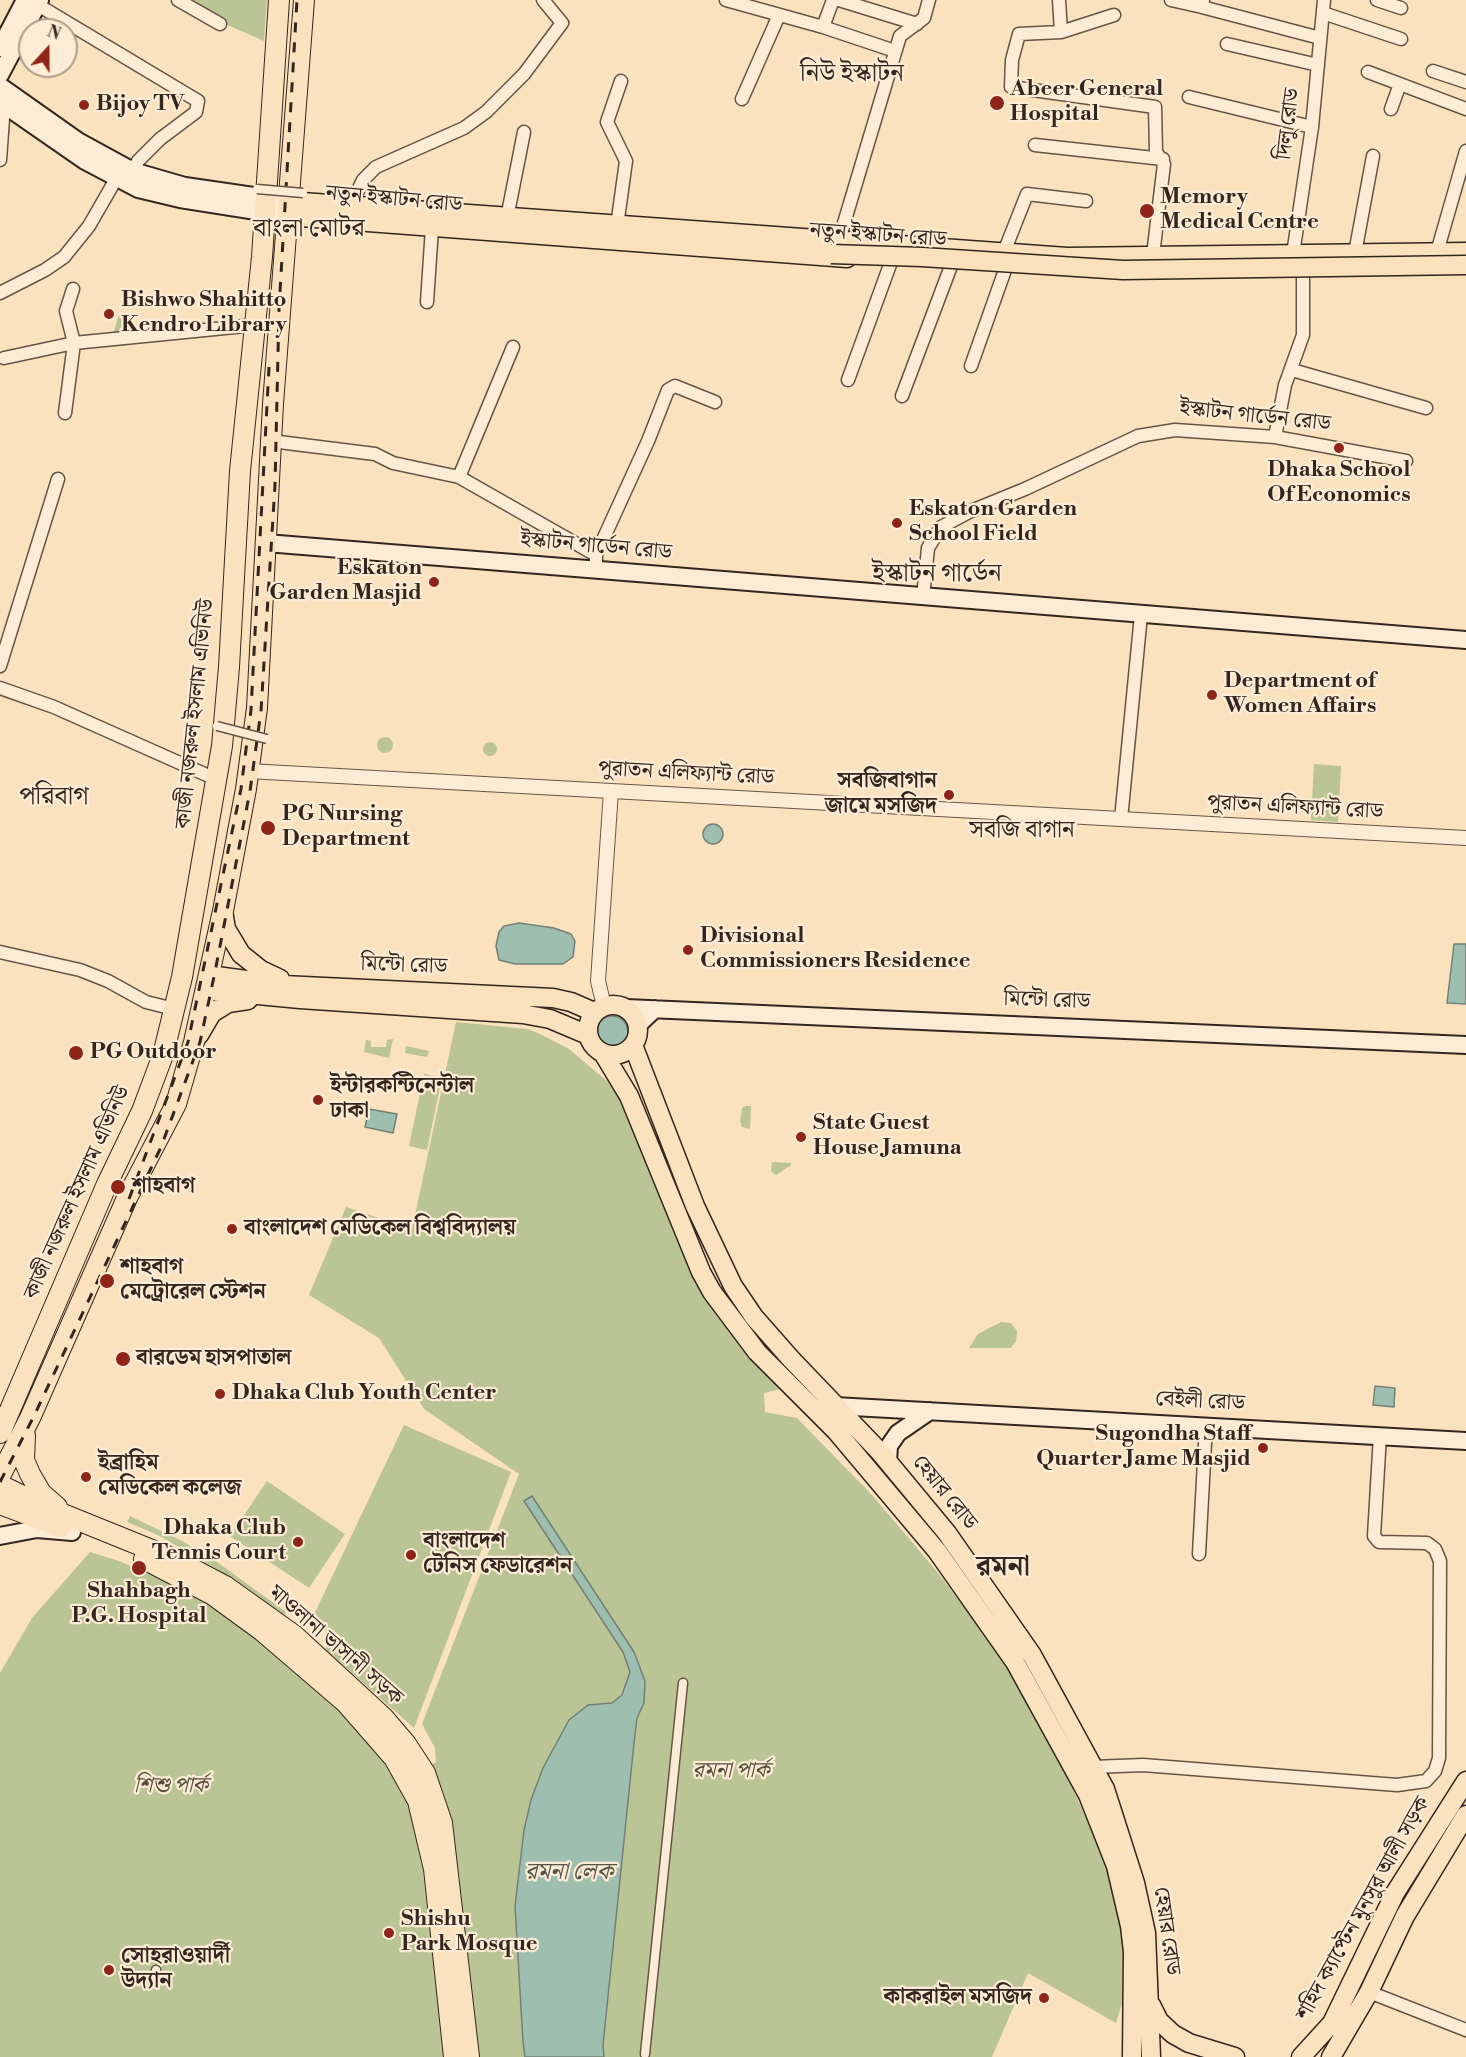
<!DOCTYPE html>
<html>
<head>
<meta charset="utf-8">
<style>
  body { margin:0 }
  #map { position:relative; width:1466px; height:2057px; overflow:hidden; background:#fae2be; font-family:"Libre Bodoni",serif }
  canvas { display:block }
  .north { position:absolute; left:18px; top:18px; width:60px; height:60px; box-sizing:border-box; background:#fcecd5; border:2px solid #ac9d8c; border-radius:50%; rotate:21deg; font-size:16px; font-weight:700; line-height:24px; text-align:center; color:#34261e }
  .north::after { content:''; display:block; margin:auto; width:21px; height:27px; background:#8f2418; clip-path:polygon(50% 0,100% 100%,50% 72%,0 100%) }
</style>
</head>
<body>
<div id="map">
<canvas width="1466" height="2057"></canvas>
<div class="north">N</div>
</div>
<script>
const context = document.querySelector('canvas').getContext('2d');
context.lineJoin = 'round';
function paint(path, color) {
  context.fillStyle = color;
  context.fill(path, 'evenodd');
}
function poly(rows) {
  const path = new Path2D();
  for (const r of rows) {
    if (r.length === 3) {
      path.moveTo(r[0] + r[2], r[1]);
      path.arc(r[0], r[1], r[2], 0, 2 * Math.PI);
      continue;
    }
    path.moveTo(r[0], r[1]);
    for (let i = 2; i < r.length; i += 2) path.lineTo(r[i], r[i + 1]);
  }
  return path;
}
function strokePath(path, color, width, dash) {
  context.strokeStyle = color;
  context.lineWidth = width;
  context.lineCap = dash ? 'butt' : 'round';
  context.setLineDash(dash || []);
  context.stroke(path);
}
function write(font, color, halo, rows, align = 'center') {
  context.font = font + ' "Libre Bodoni","Noto Serif Bengali",serif';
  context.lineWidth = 4.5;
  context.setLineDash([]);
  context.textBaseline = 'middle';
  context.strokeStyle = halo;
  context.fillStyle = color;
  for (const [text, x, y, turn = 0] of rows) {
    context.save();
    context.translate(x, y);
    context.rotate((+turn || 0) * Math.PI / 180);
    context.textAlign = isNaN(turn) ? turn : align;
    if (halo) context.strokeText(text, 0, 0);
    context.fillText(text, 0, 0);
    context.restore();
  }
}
const green = poly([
  [175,0,267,0,264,41,198,12],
  [119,314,125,315,123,335,113,335],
  [385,745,8],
  [490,749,7],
  [1314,764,1341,766,1338,822,1311,820],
  [456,1022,527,1029,538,1033,569,1049,608,1082,625,1107,698,1275,781,1389,764,1393,765,1412,797,1418,872,1495,934,1568,1009,1665,1046,1731,1110,1870,1121,1917,1125,1958,1123,2000,1116,2023,1028,1973,992,2057,476,2057,451,1825,432,1765,436,1762,435,1748,422,1724,519,1474,424,1409,379,1338,309,1295,346,1207,412,1229],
  [393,1039,389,1058,364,1052,366,1040,371,1041,371,1047,386,1047,387,1040],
  [406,1046,429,1051,427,1057,405,1053],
  [424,1074,442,1077,427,1150,409,1146],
  [746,1106,751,1106,750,1129,742,1127,740,1121,742,1108],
  [772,1162,791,1163,791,1165,776,1175,771,1171],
  [1001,1322,1011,1323,1017,1331,1016,1341,1011,1348,969,1348,978,1334],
  [404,1425,511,1472,414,1728,326,1650,326,1631,311,1621],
  [267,1481,345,1534,309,1588,230,1536],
  [130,1516,182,1541,217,1562,286,1612,284,1615,214,1567,158,1535,127,1522],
  [90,1552,119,1561,187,1590,243,1625,366,1733,410,1799,420,1845,444,2057,0,2057,0,1673,32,1618]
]);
const water = poly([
  [713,834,10],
  [519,923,554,928,571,934,575,941,573,957,563,964,515,964,499,960,496,946,499,932,504,926,519,923],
  [1454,944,1466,944,1466,1004,1447,1003,1454,944],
  [612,1032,16],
  [369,1109,397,1114,393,1133,365,1127,369,1109],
  [1375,1386,1395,1388,1394,1407,1373,1405,1375,1386],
  [532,1496,634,1652,645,1681,644,1703,637,1718,634,1743,603,2045,604,2057,525,2057,523,2042,515,1906,524,1830,531,1800,543,1768,569,1720,588,1705,612,1703,622,1695,630,1672,623,1652,524,1501,532,1496]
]);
const pedestrian = poly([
  [155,1976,156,1970],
  [645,2054,683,1683]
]);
const minor = poly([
  [178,0,220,24],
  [726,0,823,27,895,51],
  [839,0,917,24],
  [1059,0,1061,32],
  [1171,0,1202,7],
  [1203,0,1202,7,1320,38],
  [1377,0,1401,8],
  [38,5,198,101,196,112,160,139,138,161,133,171],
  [1323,13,1401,39],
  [1114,15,1061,32,1019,34,1012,60,1011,87,1155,107,1156,152,1164,164,1153,255],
  [823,27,833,0],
  [1227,44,1318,65],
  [1433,71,1466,82],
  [1368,72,1466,109],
  [1189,97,1312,127],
  [742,99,779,15],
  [1391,109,1400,84],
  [1035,145,1163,159],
  [0,160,4,105],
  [350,207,363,180,376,167,464,128,486,112,524,74,562,23,543,0],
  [507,218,524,132],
  [617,226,626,161,607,122,621,81],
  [839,240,900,36,924,18,929,0],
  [1004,252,1027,194,1086,201],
  [1437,252,1466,151],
  [1355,253,1373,156],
  [1293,254,1312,127,1324,0],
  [0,293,45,270,64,257,89,226,116,179],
  [427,302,432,228],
  [4,358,74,343,66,311,73,289],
  [971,366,1005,270],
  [1292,370,1426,408],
  [848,380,891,262],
  [902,396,951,266],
  [65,413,74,343,255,325],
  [1275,437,1285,385,1303,335,1303,275],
  [271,441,375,454,393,463,459,477,596,555],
  [459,477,513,347],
  [596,563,596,555,648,441,668,390,675,386,715,402],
  [923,597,928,548,941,527,971,511,1025,489,1138,436,1175,430,1275,437,1406,461],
  [0,666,58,479],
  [0,688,54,707,218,780],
  [1121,819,1141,615],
  [0,952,80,970,108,981,146,1002,174,1009],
  [1199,1554,1206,1425],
  [1093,1767,1143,1765,1397,1785,1426,1781,1435,1771,1439,1758,1440,1561,1435,1549,1427,1543,1379,1542,1374,1536,1380,1435],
  [1369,1992,1466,2030]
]);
const tertiary = poly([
  [248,771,1466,838],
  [604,1006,598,981,611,791]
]);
const secondary = poly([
  [0,48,25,0],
  [0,75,40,0],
  [0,86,78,141,133,171,185,186,288,201],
  [0,102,85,161,138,189,180,199,288,216],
  [266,543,1466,640],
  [626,1008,1466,1045],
  [638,1025,655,1009],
  [835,1406,1466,1441],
  [888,1461,889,1446,898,1433,930,1411],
  [0,1536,37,1529,72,1532]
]);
const primary = poly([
  [288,201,1067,257,1466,252],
  [288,216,847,258],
  [223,911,226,929,241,954,261,970,280,979],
  [209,975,283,985,553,998,571,1002,594,1012],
  [206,990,300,999,523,1014,550,1019,588,1035],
  [613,1030,25],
  [199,1035,212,1013,228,1003,248,1000],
  [633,1045,695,1206,733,1286,754,1317,791,1359,879,1451,947,1533,1032,1655,1105,1789,1135,1883,1146,1933,1151,2057],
  [603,1053,629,1096,701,1272,712,1292,757,1352,836,1431,937,1551,1015,1662,1088,1795,1116,1866,1130,1926,1133,1952,1132,2057],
  [1151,2005,1159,2021,1173,2034,1189,2043,1235,2057],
  [1301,2057,1332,2023,1395,1893,1466,1781],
  [1331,2057,1369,1992,1405,1916,1466,1815]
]);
const trunk = poly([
  [0,1433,107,1184,142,1111,163,1055,182,977,222,746,229,667,240,471,262,257,279,0],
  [25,1435,24,1460,30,1474,41,1493,57,1507],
  [0,1476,30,1418,127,1198,176,1104,194,1042,223,911,246,789,257,708,273,404,304,0],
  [0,1485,43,1506,174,1559,225,1586,295,1636,383,1717,406,1744,425,1773,442,1823,469,2057],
  [0,1504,61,1527],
  [144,1559,213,1595,261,1630,346,1703,394,1758,418,1801,434,1869,454,2057]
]);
const rail = poly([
  [129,1199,188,1042,241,789,251,710,269,367],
  [0,1482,34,1416,161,1147,200,1042,215,972,250,791,261,711,275,485,279,309,297,0]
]);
const pedestrianBridge = poly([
  [257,189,303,193],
  [217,726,267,739]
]);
const primaryBridge = poly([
  [831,254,922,257,1123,270,1466,265]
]);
const markers = [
  [997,103,8,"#8f2418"],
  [84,105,6,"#8f2418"],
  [1147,211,8,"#8f2418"],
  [109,314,6,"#8f2418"],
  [1339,448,6,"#8f2418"],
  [897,523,6,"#8f2418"],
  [434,582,6,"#8f2418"],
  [1212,695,6,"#8f2418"],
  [949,795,6,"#8f2418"],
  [268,828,8,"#8f2418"],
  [688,950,6,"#8f2418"],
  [76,1053,8,"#8f2418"],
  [318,1100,6,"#8f2418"],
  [801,1137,6,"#8f2418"],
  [118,1187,8,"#8f2418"],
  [232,1229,6,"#8f2418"],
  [107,1281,8,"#8f2418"],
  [123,1359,8,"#8f2418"],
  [220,1394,6,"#8f2418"],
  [1263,1448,6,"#8f2418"],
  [86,1477,6,"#8f2418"],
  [298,1542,6,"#8f2418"],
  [411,1555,6,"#8f2418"],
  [139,1568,8,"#8f2418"],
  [389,1933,6,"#8f2418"],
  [109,1970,6,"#8f2418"],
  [1044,1998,6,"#8f2418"]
];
const poiNames = [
  ["Abeer General",1010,90],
  ["Hospital",1010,115],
  ["Bijoy TV",96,105],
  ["Memory",1160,198],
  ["Medical Centre",1160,223],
  ["Bishwo Shahitto",121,301],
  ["Kendro Library",121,326],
  ["Dhaka School",1339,471,"center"],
  ["Of Economics",1339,496,"center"],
  ["Eskaton Garden",909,510],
  ["School Field",909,535],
  ["Eskaton",422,569,"right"],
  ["Garden Masjid",422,594,"right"],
  ["Department of",1224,682],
  ["Women Affairs",1224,707],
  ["সবজিবাগান",937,782,"right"],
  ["জামে মসজিদ",937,807,"right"],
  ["PG Nursing",282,815],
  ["Department",282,840],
  ["Divisional",700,937],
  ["Commissioners Residence",700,962],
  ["PG Outdoor",90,1053],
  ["ইন্টারকন্টিনেন্টাল",330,1087],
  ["ঢাকা",330,1112],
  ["State Guest",813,1124],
  ["House Jamuna",813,1149],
  ["শাহবাগ",132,1187],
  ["বাংলাদেশ মেডিকেল বিশ্ববিদ্যালয়",244,1229],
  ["শাহবাগ",120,1268],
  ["মেট্রোরেল স্টেশন",120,1293],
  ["বারডেম হাসপাতাল",136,1359],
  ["Dhaka Club Youth Center",232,1394],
  ["Sugondha Staff",1251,1435,"right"],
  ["Quarter Jame Masjid",1251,1460,"right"],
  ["ইব্রাহিম",98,1464],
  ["মেডিকেল কলেজ",98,1489],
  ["Dhaka Club",286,1529,"right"],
  ["Tennis Court",286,1554,"right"],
  ["বাংলাদেশ",423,1542],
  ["টেনিস ফেডারেশন",423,1567],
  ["Shahbagh",139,1592,"center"],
  ["P.G. Hospital",139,1617,"center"],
  ["Shishu",401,1920],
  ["Park Mosque",401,1945],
  ["সোহরাওয়ার্দী",121,1957],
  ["উদ্যান",121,1982],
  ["কাকরাইল মসজিদ",1032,1998,"right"]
];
const streetNames = [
  ["দিলু রোড",1289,124,-83],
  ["নতুন ইস্কাটন রোড",394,200,5],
  ["নতুন ইস্কাটন রোড",878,236,4],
  ["ইস্কাটন গার্ডেন রোড",1255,417,6],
  ["ইস্কাটন গার্ডেন রোড",596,547,5],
  ["কাজী নজরুল ইসলাম এভিনিউ",196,714,-84],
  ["পুরাতন এলিফ্যান্ট রোড",686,774,3],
  ["পুরাতন এলিফ্যান্ট রোড",1295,808,3],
  ["মিন্টো রোড",404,966,2],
  ["মিন্টো রোড",1047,1001,2],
  ["কাজী নজরুল ইসলাম এভিনিউ",78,1193,-66],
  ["বেইলী রোড",1200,1402,3],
  ["হেয়ার রোড",944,1493,51],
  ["মাওলানা ভাসানী সড়ক",335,1646,41],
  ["শহিদ ক্যাপ্টেন মুনসুর আলী সড়ক",1364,1909,-61],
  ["হেয়ার রোড",1166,1931,82]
];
const parkNames = [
  ["রমনা পার্ক",731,1772],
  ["শিশু পার্ক",171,1787]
];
const neighbourhoodNames = [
  ["সবজি বাগান",1022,831]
];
const waterNames = [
  ["রমনা লেক",569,1873]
];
const quarterNames = [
  ["নিউ ইস্কাটন",852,75],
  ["বাংলা মোটর",309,230],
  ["ইস্কাটন গার্ডেন",937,575],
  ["পরিবাগ",54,798]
];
const districtNames = [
  ["রমনা",1003,1568]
];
paint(green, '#bac495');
paint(water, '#9ebeb0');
strokePath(water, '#748176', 1.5);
strokePath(pedestrian, '#665546', 11);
strokePath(minor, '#665546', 15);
strokePath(tertiary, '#665546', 16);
strokePath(secondary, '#34261e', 20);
strokePath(primary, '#34261e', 21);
strokePath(trunk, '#34261e', 22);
strokePath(pedestrian, '#fcecd5', 8);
strokePath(minor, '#fcecd5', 12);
strokePath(tertiary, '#fcecd5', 14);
strokePath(secondary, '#fcecd5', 16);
strokePath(primary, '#fae2be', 18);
strokePath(trunk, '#fae2be', 20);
strokePath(rail, '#34261e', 3, [10, 10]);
strokePath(pedestrianBridge, '#665546', 11, []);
strokePath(primaryBridge, '#34261e', 21, []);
strokePath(pedestrianBridge, '#fcecd5', 8);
strokePath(primaryBridge, '#fae2be', 18);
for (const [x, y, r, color] of markers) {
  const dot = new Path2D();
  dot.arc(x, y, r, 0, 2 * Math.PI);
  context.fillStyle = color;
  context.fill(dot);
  strokePath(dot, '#fcecd5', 2);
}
write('bold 22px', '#34261e', '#fcecd5', poiNames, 'left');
write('22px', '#34261e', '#fcecd5', streetNames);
write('italic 22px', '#564e3c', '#fcecd5', parkNames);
write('24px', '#34261e', '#fcecd5', neighbourhoodNames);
write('italic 24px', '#54544a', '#fcecd5', waterNames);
write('26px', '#34261e', '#fcecd5', quarterNames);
write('bold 28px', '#34261e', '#fcecd5', districtNames);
</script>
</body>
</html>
